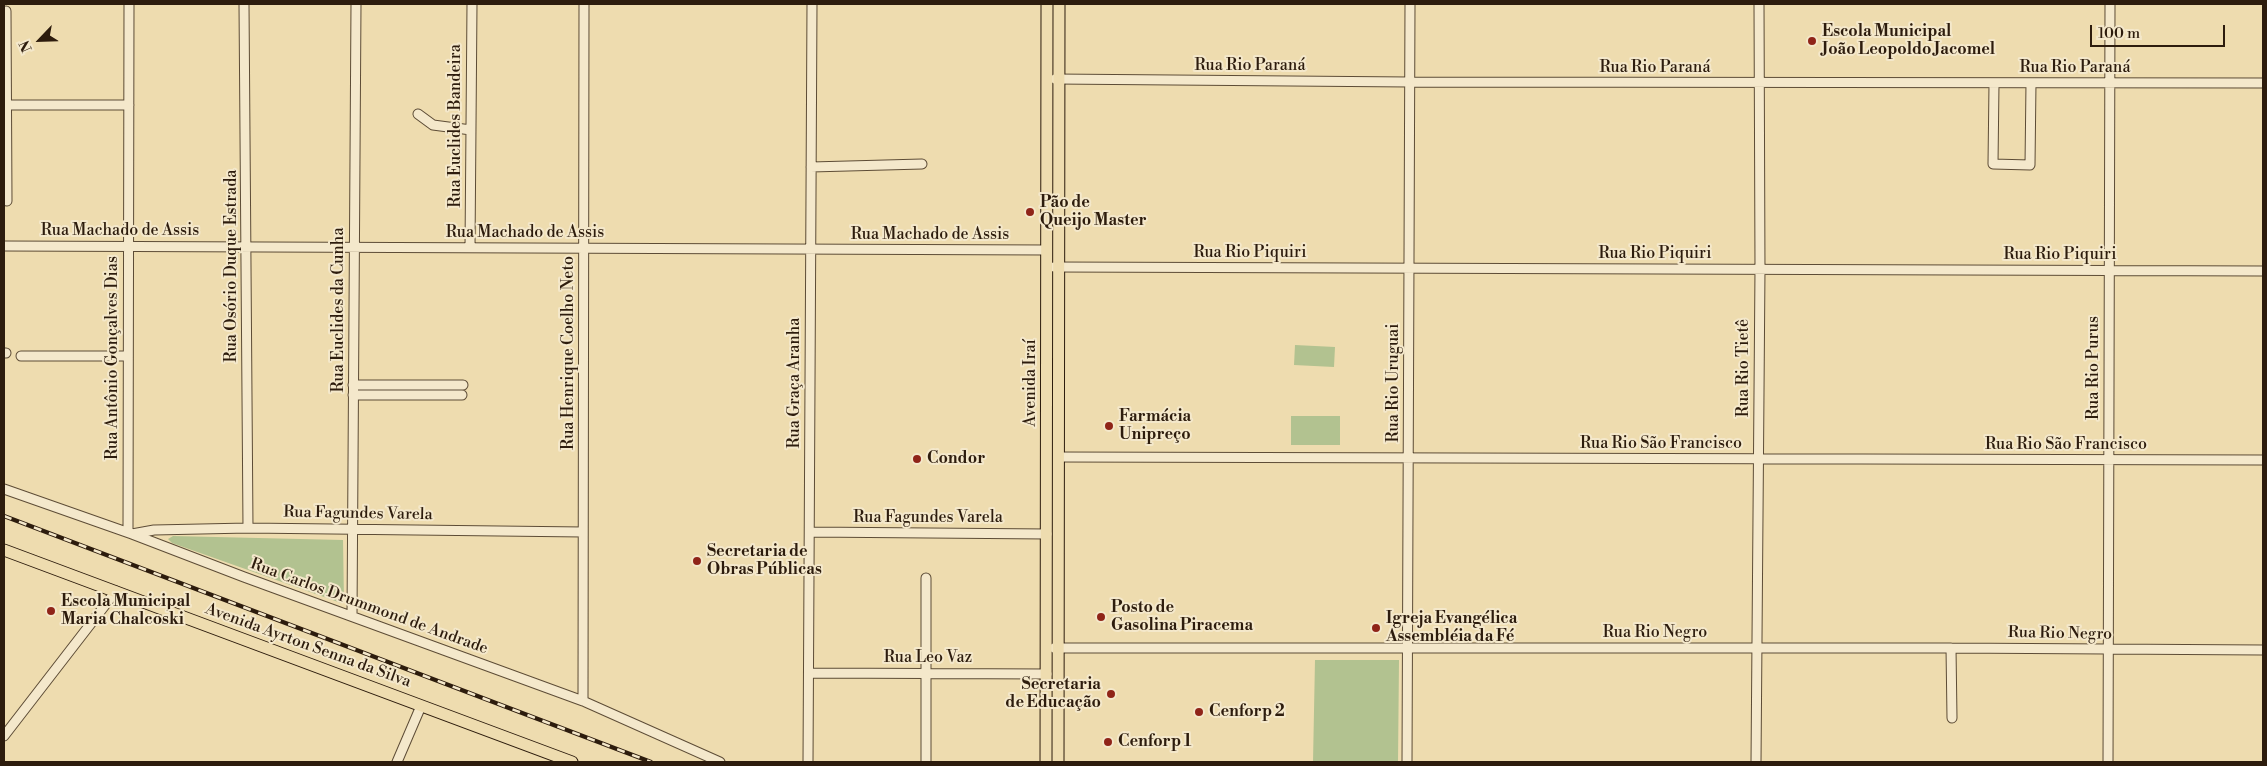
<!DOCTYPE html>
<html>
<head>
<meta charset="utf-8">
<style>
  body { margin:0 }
  #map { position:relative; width:2267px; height:766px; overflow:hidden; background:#eedcaf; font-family:"Libre Bodoni",serif }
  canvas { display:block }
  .frame { position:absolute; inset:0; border:5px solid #2d1c0d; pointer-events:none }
  .north { position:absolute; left:15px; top:15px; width:50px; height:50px; -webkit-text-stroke:4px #f4e8cb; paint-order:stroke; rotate:246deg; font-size:14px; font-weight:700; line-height:20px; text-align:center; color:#2d1c0d }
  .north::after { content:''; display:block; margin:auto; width:18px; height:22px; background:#2d1c0d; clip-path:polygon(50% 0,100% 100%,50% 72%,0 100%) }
  .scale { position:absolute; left:2090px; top:25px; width:135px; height:22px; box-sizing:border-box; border:2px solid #2d1c0d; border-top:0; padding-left:6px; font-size:15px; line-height:18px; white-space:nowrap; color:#2d1c0d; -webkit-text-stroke:4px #f4e8cb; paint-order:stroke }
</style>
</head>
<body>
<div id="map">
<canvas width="2267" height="766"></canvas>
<div class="frame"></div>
<div class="north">N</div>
<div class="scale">100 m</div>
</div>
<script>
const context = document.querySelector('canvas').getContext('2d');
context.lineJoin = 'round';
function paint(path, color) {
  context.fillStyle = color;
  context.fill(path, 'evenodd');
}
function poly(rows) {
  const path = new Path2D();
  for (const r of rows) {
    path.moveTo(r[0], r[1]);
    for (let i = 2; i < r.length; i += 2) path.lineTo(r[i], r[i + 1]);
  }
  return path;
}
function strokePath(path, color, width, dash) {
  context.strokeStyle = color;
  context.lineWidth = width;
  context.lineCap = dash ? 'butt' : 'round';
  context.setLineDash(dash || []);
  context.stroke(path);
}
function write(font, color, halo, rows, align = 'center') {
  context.font = font + ' "Libre Bodoni",serif';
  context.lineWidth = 4;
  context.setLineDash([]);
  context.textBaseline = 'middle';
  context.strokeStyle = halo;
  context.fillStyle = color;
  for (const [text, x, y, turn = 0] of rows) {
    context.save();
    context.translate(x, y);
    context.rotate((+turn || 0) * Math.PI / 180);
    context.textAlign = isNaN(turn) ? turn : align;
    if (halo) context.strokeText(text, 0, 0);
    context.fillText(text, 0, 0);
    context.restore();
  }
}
const green = poly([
  [1295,345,1335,347,1334,367,1294,365],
  [1291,416,1340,416,1340,445,1291,445],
  [173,536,343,540,344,602,341,603,172,543,168,539],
  [1315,660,1399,660,1398,762,1313,762]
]);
const minor = poly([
  [244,4,248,528],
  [6,11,7,201],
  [1055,79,1409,82,2263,83],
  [1994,84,1993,164,2030,165,2031,83],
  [5,105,129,105],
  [418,114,433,125,471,130],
  [811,167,922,164],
  [4,246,1047,250],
  [470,248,472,4],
  [1054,267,2263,271],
  [4,353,6,353],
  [21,356,127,356],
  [353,385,463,385],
  [353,395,462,395],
  [1058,457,2263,460],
  [4,489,132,534,244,577,583,701,720,762],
  [128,532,129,4],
  [810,532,1047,534],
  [132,534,154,530,248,528,583,532],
  [926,578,926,762],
  [352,616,356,4],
  [1054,648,1951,648,2263,650],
  [1951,648,1952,718],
  [809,673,1047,674],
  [583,701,584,4],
  [4,736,116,591],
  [397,762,421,706],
  [808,762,812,4],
  [1407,762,1410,4],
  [1756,762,1760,269,1759,4],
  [2108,762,2110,4]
]);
const major = poly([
  [4,550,572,762],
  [1046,762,1047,4],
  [1058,762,1059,4]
]);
const rail = poly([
  [4,516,651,762]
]);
const markers = [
  [1812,41,5,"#8f2418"],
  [1030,212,5,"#8f2418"],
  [1109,426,5,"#8f2418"],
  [917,459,5,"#8f2418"],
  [697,561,5,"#8f2418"],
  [51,611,5,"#8f2418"],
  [1101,617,5,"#8f2418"],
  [1376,628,5,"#8f2418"],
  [1111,694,5,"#8f2418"],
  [1199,712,5,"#8f2418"],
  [1108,742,5,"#8f2418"]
];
const poiNames = [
  ["Escola Municipal",1822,32],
  ["João Leopoldo Jacomel",1822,50],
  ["Pão de",1040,203],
  ["Queijo Master",1040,221],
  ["Farmácia",1119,417],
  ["Unipreço",1119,435],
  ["Condor",927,459],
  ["Secretaria de",707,552],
  ["Obras Públicas",707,570],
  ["Escola Municipal",61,602],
  ["Maria Chalcoski",61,620],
  ["Posto de",1111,608],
  ["Gasolina Piracema",1111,626],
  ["Igreja Evangélica",1386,619],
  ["Assembléia da Fé",1386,637],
  ["Secretaria",1101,685,"right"],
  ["de Educação",1101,703,"right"],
  ["Cenforp 2",1209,712],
  ["Cenforp 1",1118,742]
];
const streetNames = [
  ["Rua Rio Paraná",1250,66],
  ["Rua Rio Paraná",1655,68],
  ["Rua Rio Paraná",2075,68],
  ["Rua Euclides Bandeira",456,126,-90],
  ["Rua Machado de Assis",120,231],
  ["Rua Machado de Assis",525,233],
  ["Rua Machado de Assis",930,235],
  ["Rua Rio Piquiri",1250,253],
  ["Rua Rio Piquiri",1655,254],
  ["Rua Rio Piquiri",2060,255],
  ["Rua Osório Duque Estrada",232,266,-90],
  ["Rua Euclides da Cunha",339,310,-90],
  ["Rua Henrique Coelho Neto",569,353,-90],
  ["Rua Antônio Gonçalves Dias",113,358,-90],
  ["Rua Rio Tietê",1744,368,-90],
  ["Rua Rio Purus",2094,368,-90],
  ["Rua Graça Aranha",795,383,-90],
  ["Avenida Iraí",1031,383,-90],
  ["Rua Rio Uruguai",1394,383,-90],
  ["Rua Rio São Francisco",1661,444],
  ["Rua Rio São Francisco",2066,445],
  ["Rua Fagundes Varela",358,514,1],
  ["Rua Fagundes Varela",928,518],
  ["Rua Carlos Drummond de Andrade",369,607,20],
  ["Rua Rio Negro",1655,633],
  ["Rua Rio Negro",2060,634,1],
  ["Avenida Ayrton Senna da Silva",308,646,20],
  ["Rua Leo Vaz",928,658]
];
paint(green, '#b2c290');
strokePath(minor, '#5d4c36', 11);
strokePath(major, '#2d1c0d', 13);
strokePath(minor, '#f4e8cb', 9);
strokePath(major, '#eedcaf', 11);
strokePath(rail, '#2d1c0d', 4.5);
strokePath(rail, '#f4e8cb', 2.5, [8]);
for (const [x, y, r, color] of markers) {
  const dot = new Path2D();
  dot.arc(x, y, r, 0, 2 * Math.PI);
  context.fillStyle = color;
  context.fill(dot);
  strokePath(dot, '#f4e8cb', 2);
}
write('bold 16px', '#2d1c0d', '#f4e8cb', poiNames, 'left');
write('16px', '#2d1c0d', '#f4e8cb', streetNames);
</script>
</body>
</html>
